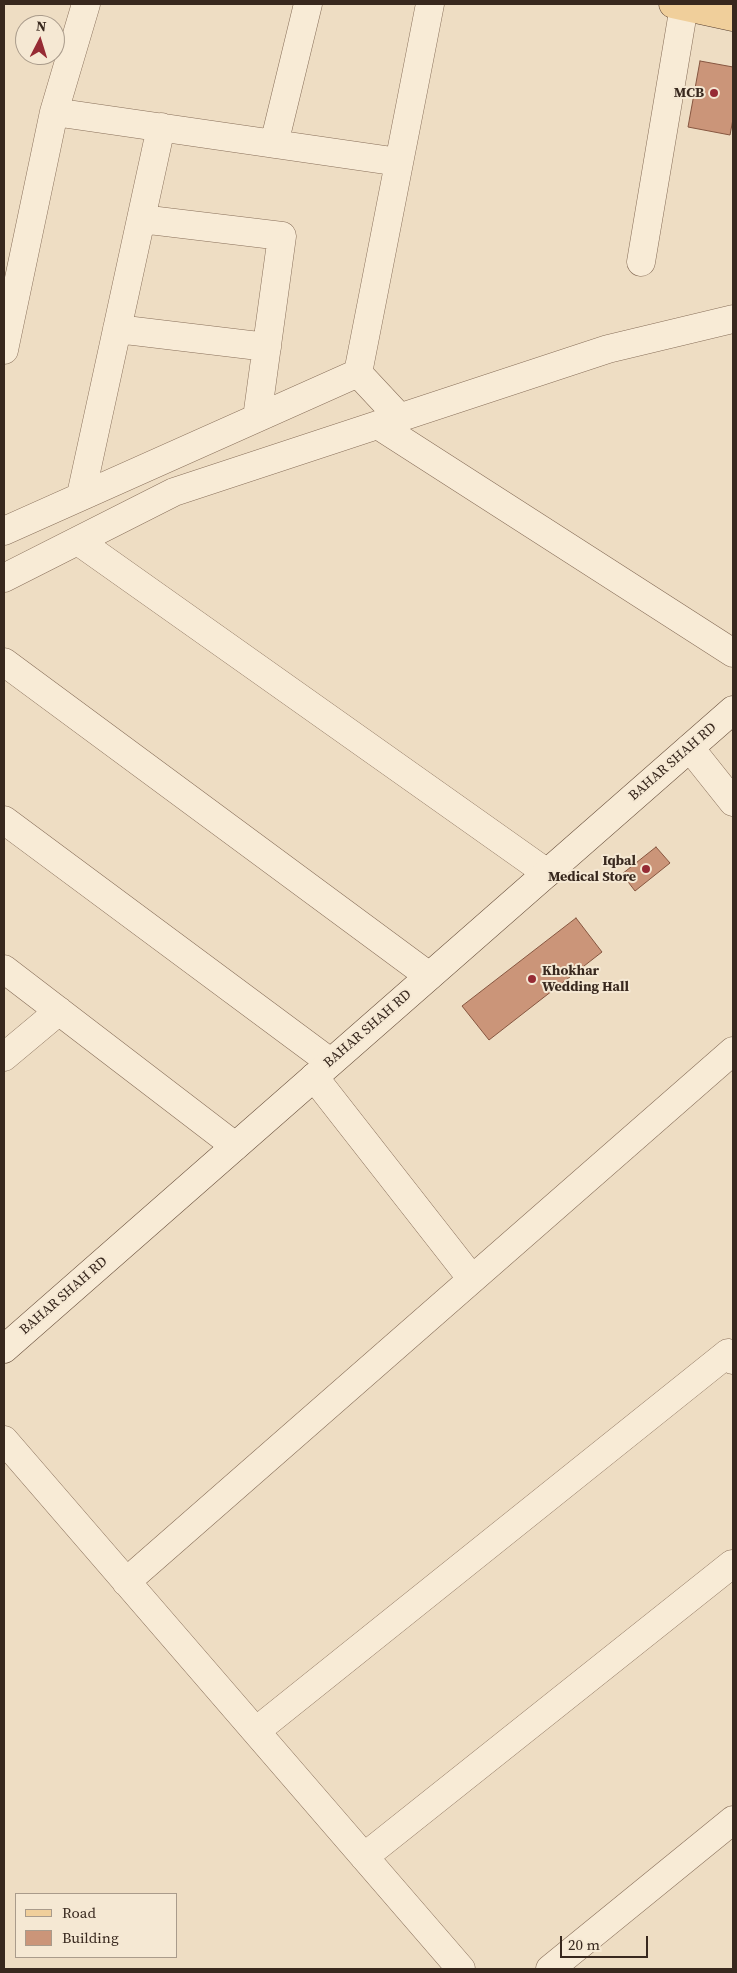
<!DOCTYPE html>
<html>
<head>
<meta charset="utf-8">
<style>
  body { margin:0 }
  #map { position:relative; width:737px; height:1973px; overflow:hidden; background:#eeddc3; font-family:"Source Serif 4",serif }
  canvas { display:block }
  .frame { position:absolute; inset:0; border:5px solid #38281e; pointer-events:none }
  .legend { position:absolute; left:15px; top:1893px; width:162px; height:65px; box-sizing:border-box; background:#f5e8d3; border:1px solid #a99b8b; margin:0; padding:6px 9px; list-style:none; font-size:15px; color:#38281e }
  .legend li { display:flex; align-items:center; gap:10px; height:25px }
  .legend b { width:25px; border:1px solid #a99b8b }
  .north { position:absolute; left:15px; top:15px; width:50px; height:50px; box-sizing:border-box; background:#f5e8d3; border:1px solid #a99b8b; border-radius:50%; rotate:5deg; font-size:14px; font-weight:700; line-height:20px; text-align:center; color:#38281e }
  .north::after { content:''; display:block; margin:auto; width:18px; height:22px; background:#962b34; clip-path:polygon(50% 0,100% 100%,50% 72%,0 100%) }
  .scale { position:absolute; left:560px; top:1936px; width:88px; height:22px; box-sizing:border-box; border:2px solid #38281e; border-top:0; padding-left:6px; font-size:15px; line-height:18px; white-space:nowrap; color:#38281e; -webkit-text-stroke:4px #f5e8d3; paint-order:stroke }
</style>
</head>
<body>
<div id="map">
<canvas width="737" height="1973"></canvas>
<div class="frame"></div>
<ul class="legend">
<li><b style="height:6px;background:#f0cf9b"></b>Road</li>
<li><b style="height:14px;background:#cb9579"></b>Building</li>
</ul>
<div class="north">N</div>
<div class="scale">20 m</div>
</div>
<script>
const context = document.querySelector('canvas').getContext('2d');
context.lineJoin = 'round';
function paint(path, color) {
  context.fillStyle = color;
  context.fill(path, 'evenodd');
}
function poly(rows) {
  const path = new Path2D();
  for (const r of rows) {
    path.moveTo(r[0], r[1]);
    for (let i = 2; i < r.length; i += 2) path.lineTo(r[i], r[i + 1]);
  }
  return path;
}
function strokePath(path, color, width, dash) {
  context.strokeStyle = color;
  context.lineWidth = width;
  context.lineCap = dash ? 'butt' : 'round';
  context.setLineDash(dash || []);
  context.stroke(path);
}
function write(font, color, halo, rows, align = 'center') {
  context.font = font + ' "Source Serif 4",serif';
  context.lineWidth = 4;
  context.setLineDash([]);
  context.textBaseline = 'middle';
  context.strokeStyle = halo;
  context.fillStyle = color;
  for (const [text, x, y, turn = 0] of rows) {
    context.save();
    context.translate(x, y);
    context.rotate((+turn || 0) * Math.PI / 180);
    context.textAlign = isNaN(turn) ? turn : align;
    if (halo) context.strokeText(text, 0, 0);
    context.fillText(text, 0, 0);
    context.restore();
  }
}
const building = poly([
  [700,61,733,67,733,119,730,135,688,127,700,61],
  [656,847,670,863,635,891,622,874,656,847],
  [576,918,602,952,489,1040,462,1006,576,918]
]);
const minor = poly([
  [86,4,54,112,399,162],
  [274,144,308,4],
  [141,219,282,236,257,418],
  [641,262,684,6],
  [117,329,267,347],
  [4,350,54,112],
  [358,373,430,4],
  [378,425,733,653],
  [81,495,161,127],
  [4,531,358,373,400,418],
  [78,541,547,873],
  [4,578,174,492,608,349,733,319],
  [4,662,429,976],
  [690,748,733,802],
  [4,820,330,1062],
  [4,969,235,1146],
  [4,1057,59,1011],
  [314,1077,472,1279],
  [4,1440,461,1969],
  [126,1582,733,1051],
  [256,1731,728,1353,733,1360],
  [364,1857,732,1564],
  [550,1969,733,1820]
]);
const secondary = poly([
  [4,1349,733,710]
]);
const primary = poly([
  [673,4,733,17]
]);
const markers = [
  [714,93,5,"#962b34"],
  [646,869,5,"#962b34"],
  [532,979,5,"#962b34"]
];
const poiNames = [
  ["MCB",704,93],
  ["Iqbal",636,861],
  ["Medical Store",636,877],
  ["Khokhar",542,971,"left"],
  ["Wedding Hall",542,987,"left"]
];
const streetNames = [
  ["BAHAR SHAH RD",673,762,-41],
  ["BAHAR SHAH RD",368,1029,-41],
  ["BAHAR SHAH RD",64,1296,-41]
];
paint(building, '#cb9579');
strokePath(building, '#865640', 1);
strokePath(minor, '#886f5a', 29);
strokePath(secondary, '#69503d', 29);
strokePath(primary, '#553d2e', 29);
strokePath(minor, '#f8ebd6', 28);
strokePath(secondary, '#f8ebd6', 28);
strokePath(primary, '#f0cf9b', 28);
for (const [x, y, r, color] of markers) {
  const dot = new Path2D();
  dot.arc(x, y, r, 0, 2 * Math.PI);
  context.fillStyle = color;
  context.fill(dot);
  strokePath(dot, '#f5e8d3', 2);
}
write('bold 14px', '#38281e', '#f5e8d3', poiNames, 'right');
write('14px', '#38281e', '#f5e8d3', streetNames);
</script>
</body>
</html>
